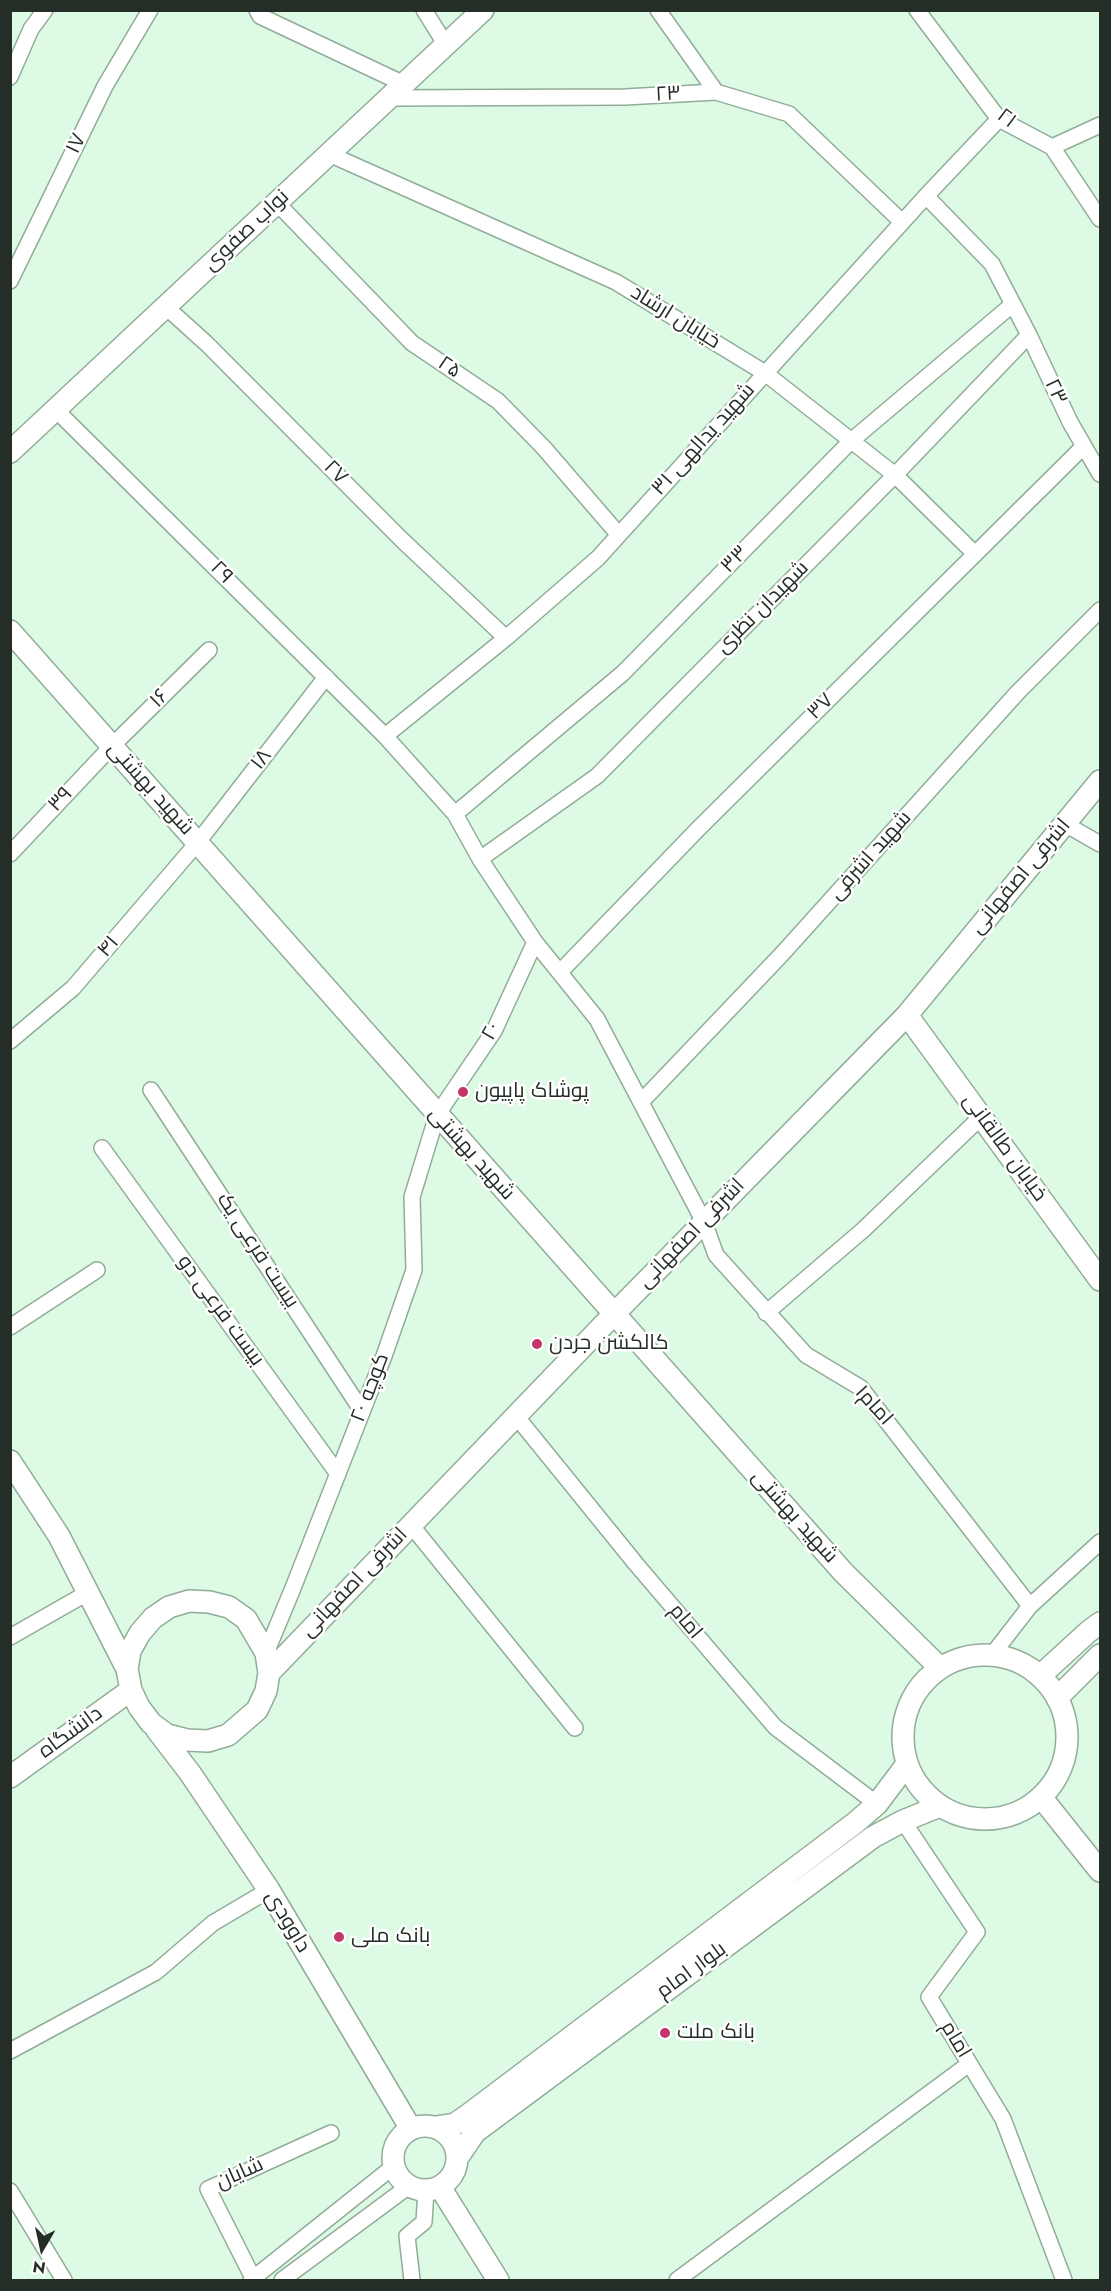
<!DOCTYPE html>
<html>
<head>
<meta charset="utf-8">
<style>
  body { margin:0 }
  #map { position:relative; width:1111px; height:2291px; overflow:hidden; background:#ddfae4; font-family:Jost,sans-serif }
  canvas { display:block }
  .frame { position:absolute; inset:0; border:12px solid #242e26; pointer-events:none }
  .north { position:absolute; left:12px; top:2219px; width:60px; height:60px; -webkit-text-stroke:4px #fff; paint-order:stroke; rotate:189deg; font-size:16px; font-weight:700; line-height:24px; text-align:center; color:#242e26 }
  .north::after { content:''; display:block; margin:auto; width:21px; height:27px; background:#242e26; clip-path:polygon(50% 0,100% 100%,50% 72%,0 100%) }
</style>
</head>
<body>
<div id="map">
<canvas width="1111" height="2291"></canvas>
<div class="frame"></div>
<div class="north">N</div>
</div>
<script>
const context = document.querySelector('canvas').getContext('2d');
context.lineJoin = 'round';
function poly(rows) {
  const path = new Path2D();
  for (const r of rows) {
    if (r.length === 3) {
      path.moveTo(r[0] + r[2], r[1]);
      path.arc(r[0], r[1], r[2], 0, 2 * Math.PI);
      continue;
    }
    path.moveTo(r[0], r[1]);
    for (let i = 2; i < r.length; i += 2) path.lineTo(r[i], r[i + 1]);
  }
  return path;
}
function strokePath(path, color, width, dash) {
  context.strokeStyle = color;
  context.lineWidth = width;
  context.lineCap = dash ? 'butt' : 'round';
  context.setLineDash(dash || []);
  context.stroke(path);
}
function write(font, color, halo, rows, align = 'center') {
  context.font = font + ' Jost,Cairo,sans-serif';
  context.lineWidth = 5;
  context.setLineDash([]);
  context.textBaseline = 'middle';
  context.strokeStyle = halo;
  context.fillStyle = color;
  for (const [text, x, y, turn = 0] of rows) {
    context.save();
    context.translate(x, y);
    context.rotate((+turn || 0) * Math.PI / 180);
    context.textAlign = isNaN(turn) ? turn : align;
    if (halo) context.strokeText(text, 0, 0);
    context.fillText(text, 0, 0);
    context.restore();
  }
}
const street = poly([
  [257,10,260,16,404,84],
  [424,10,446,45],
  [658,10,716,92],
  [917,10,999,119,1052,147,1100,219],
  [10,77,31,29,45,10],
  [389,98,625,97,716,92,789,114,902,222],
  [1052,147,1100,125],
  [329,154,616,282,765,373,895,475,975,554],
  [926,196,992,264,1029,335,1070,422,1100,474],
  [277,203,412,343,498,401,544,448,619,535],
  [10,281,105,86,150,10],
  [166,307,207,344,401,539,506,638],
  [56,410,385,736,455,814,480,859,535,942,597,1019,704,1222,716,1255,806,1355,861,1388,1030,1606],
  [385,736,506,638,598,558,926,196,999,119],
  [455,814,623,673,851,441,1013,304],
  [1065,824,1100,844],
  [10,854,111,747,209,650],
  [480,859,597,776,895,475,1029,335],
  [560,972,699,828,1084,446],
  [10,1041,73,988,198,842,326,677],
  [151,1090,362,1411],
  [641,1102,782,954,1018,692,1100,610],
  [102,1148,338,1474],
  [766,1313,863,1230,981,1117],
  [10,1327,97,1270],
  [516,1416,636,1564,775,1727,877,1804],
  [411,1525,575,1728],
  [10,1637,89,1592],
  [266,1653,293,1588,384,1356,414,1270,412,1197,437,1115,494,1031,535,942],
  [992,1655,1030,1606,1100,1542],
  [903,1821,977,1932,929,1997,1003,2119,1064,2280],
  [10,2051,156,1972,213,1923,269,1890],
  [10,2191,64,2280],
  [253,2278,208,2189,331,2133],
  [251,2280,394,2166],
  [282,2280,409,2186],
  [412,2280,407,2236,424,2222,426,2190],
  [677,2280,969,2064]
]);
const secondary = poly([
  [10,452,483,10],
  [10,631,843,1572,940,1668],
  [907,1015,1100,1280],
  [10,1461,59,1536,127,1669,131,1690,139,1707,151,1723,167,1735,187,1740,208,1741,228,1735,257,1710,266,1691,269,1673,266,1653,246,1619,229,1607,209,1602,189,1601,169,1607,153,1618,140,1633,130,1651,127,1669],
  [985,1737,82],
  [269,1673,614,1314,907,1015,1100,781],
  [1040,1676,1088,1632,1100,1623],
  [1057,1698,1100,1655],
  [157,1730,190,1773,269,1890,411,2129],
  [10,1777,131,1690],
  [1041,1797,1100,1871],
  [425,2158,32],
  [436,2127,455,2124,468,2115,855,1823,877,1804,907,1764],
  [458,2157,475,2132,873,1837,903,1821,940,1806],
  [440,2187,498,2280]
]);
const markers = [
  [463,1092,6,"#c2366a"],
  [537,1344,6,"#c2366a"],
  [339,1937,6,"#c2366a"],
  [665,2033,6,"#c2366a"]
];
const streetNames = [
  ["۲۳",668,95,-3],
  ["۲۱",1006,119,37],
  ["۱۷",77,144,-64],
  ["نواب صفوی",247,231,-43],
  ["خیابان ارشاد",675,318,32],
  ["۲۵",449,368,34],
  ["۲۳",1055,392,65],
  ["۳۱ شهید یدالهی",704,440,-48],
  ["۲۷",335,473,45],
  ["۳۳",735,560,-46],
  ["۲۹",221,573,45],
  ["شهیدان نظری",763,608,-45],
  ["۱۶",160,699,-45],
  ["۳۷",821,707,-45],
  ["۱۸",262,760,-52],
  ["شهید بهشتی",150,789,48],
  ["۳۹",61,800,-47],
  ["شهید اشرفی",871,856,-48],
  ["اشرفی اصفهانی",1021,877,-50],
  ["۴۱",109,947,-50],
  ["۲۰",492,1032,-60],
  ["خیابان طالقانی",1004,1148,54],
  ["شهید بهشتی",471,1154,48],
  ["اشرفی اصفهانی",692,1234,-46],
  ["بیست فرعی یک",257,1251,57],
  ["بیست فرعی دو",220,1311,54],
  ["کوچه ۲۰",371,1388,-69],
  ["امام۱",873,1406,48],
  ["شهید بهشتی",794,1517,48],
  ["اشرفی اصفهانی",355,1583,-46],
  ["امام",685,1622,50],
  ["دانشگاه",71,1733,-36],
  ["داوودی",287,1922,59],
  ["بلوار امام",692,1971,-36],
  ["امام",955,2040,59],
  ["شایان",240,2174,-24]
];
const poiNames = [
  ["پوشاک پاپیون",475,1092],
  ["کالکشن جردن",549,1344],
  ["بانک ملی",351,1937],
  ["بانک ملت",677,2033]
];
strokePath(street, '#91ac98', 18);
strokePath(secondary, '#91ac98', 24);
strokePath(street, '#fff', 15);
strokePath(secondary, '#fff', 21);
for (const [x, y, r, color] of markers) {
  const dot = new Path2D();
  dot.arc(x, y, r, 0, 2 * Math.PI);
  context.fillStyle = color;
  context.fill(dot);
  strokePath(dot, '#fff', 2);
}
write('21px', '#242e26', '#fff', streetNames);
write('21px', '#242e26', '#fff', poiNames, 'left');
</script>
</body>
</html>
